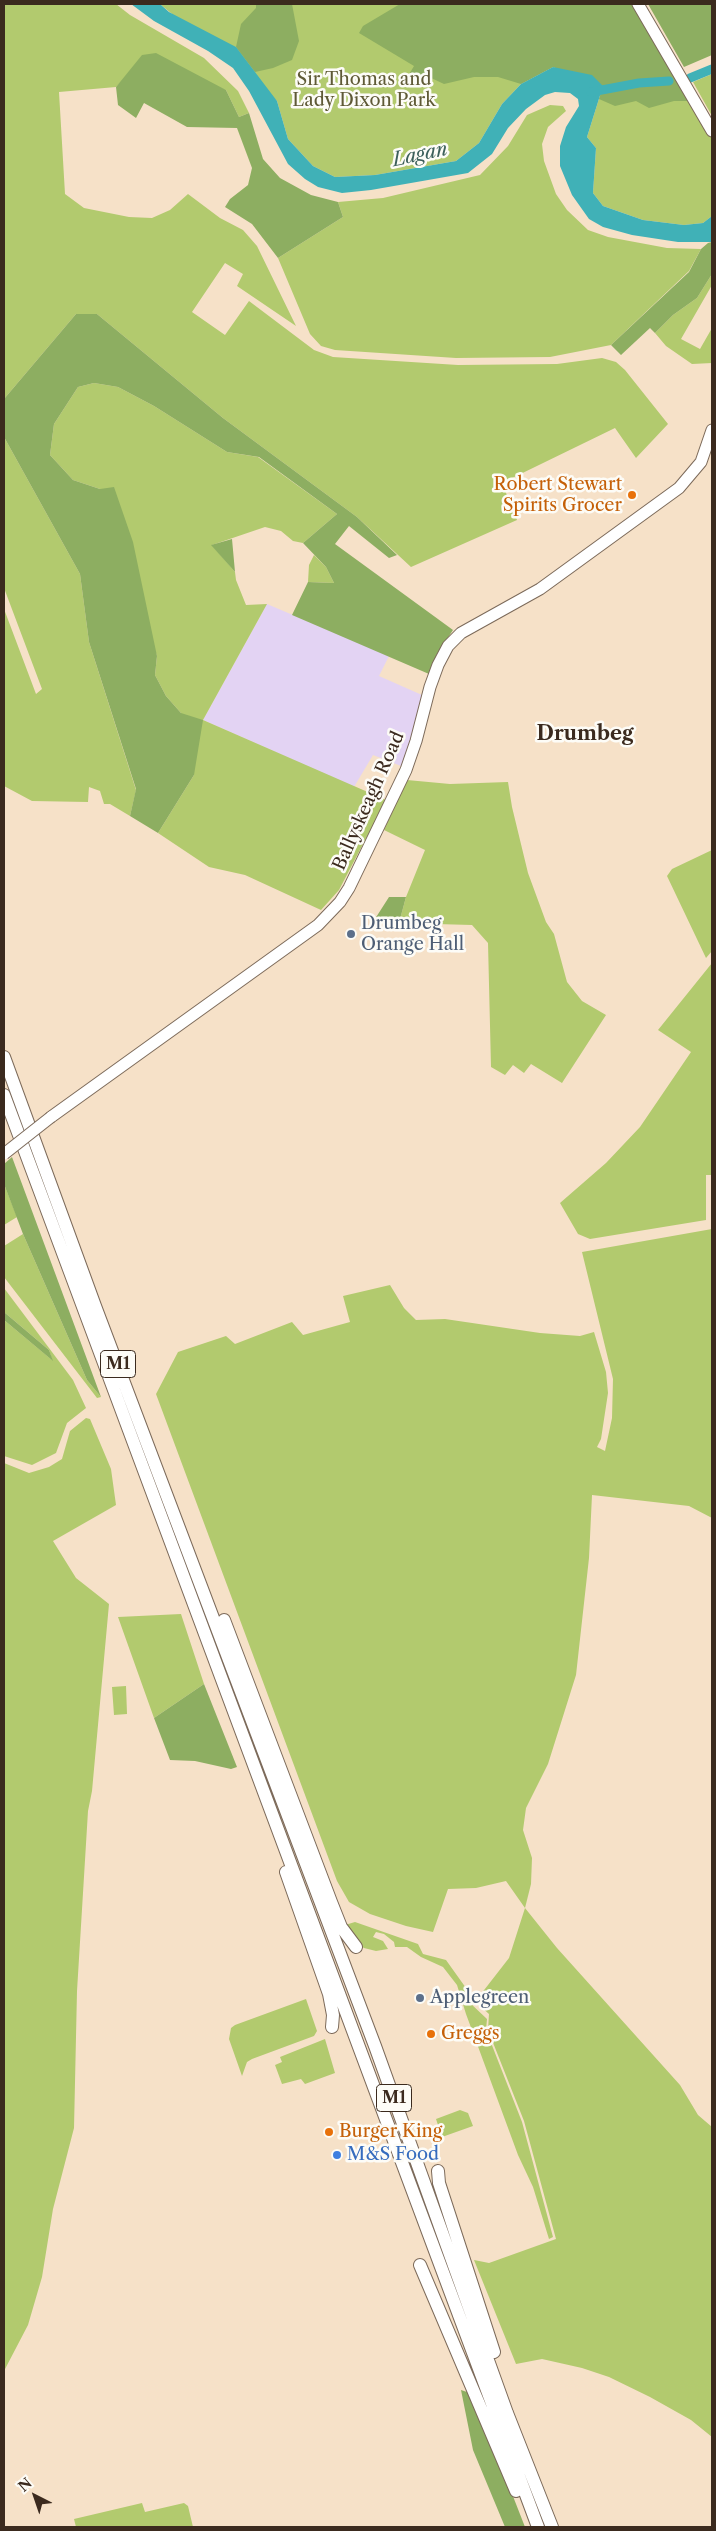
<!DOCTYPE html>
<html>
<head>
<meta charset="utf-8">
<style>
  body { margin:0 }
  #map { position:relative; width:716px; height:2531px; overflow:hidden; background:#f6e1c8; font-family:"Libre Caslon Text",serif }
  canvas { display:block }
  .frame { position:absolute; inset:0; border:5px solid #3b2a1e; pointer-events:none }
  .north { position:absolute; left:10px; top:2471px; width:50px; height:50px; -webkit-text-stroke:4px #fdfcf7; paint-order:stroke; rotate:319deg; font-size:14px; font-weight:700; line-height:20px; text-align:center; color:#3b2a1e }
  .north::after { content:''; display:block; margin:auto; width:18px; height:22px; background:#3b2a1e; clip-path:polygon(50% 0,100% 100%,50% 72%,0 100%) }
</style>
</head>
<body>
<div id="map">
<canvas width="716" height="2531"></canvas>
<div class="frame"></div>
<div class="north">N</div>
</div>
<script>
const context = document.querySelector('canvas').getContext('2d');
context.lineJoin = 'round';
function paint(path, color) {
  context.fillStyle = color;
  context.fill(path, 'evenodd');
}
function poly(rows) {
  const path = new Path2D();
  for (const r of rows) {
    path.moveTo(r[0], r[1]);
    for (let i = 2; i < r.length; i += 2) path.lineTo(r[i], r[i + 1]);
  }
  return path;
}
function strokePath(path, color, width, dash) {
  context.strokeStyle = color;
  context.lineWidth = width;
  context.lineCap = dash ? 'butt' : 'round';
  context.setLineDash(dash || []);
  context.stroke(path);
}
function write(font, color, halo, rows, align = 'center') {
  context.font = font + ' "Libre Caslon Text",serif';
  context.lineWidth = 5;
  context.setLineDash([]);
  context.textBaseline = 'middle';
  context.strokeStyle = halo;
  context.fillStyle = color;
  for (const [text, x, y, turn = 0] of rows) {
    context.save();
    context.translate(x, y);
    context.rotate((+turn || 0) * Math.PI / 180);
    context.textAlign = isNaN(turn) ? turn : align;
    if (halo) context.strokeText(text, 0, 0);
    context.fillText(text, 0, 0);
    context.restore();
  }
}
const built = poly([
  [267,604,389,656,379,676,422,695,413,736,401,766,373,755,354,787,203,720]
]);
const green = poly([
  [4,4,116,4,130,15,204,58,238,91,249,113,239,117,226,90,125,78,116,87,59,92,65,194,84,208,129,217,152,218,170,210,188,194,220,218,243,230,257,246,296,326,237,286,243,274,225,263,192,312,225,335,249,301,314,350,333,357,458,365,557,364,602,358,616,362,625,370,668,424,636,458,615,428,502,483,517,520,411,567,357,517,223,418,97,314,76,314,4,399],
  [160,4,636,4,688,88,712,138,712,216,703,223,684,225,643,220,603,206,593,193,596,148,587,137,603,86,553,67,521,84,502,104,479,143,456,161,375,175,335,177,313,166,288,139,277,101],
  [712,74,712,116,693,82],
  [550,105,563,106,566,111,548,127,542,144,544,161,556,194,567,210,588,230,608,237,667,248,701,249,689,271,611,345,550,357,456,358,335,350,321,346,310,334,278,258,343,217,338,202,383,198,480,175,508,146,527,115],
  [712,274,712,285,681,339,700,349,712,328,712,363,692,364,666,346,655,333,673,315,697,298],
  [94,383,118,387,154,406,227,452,258,457,337,514,303,543,293,541,281,531,265,527,212,545,235,572,236,580,246,605,267,604,203,720,386,800,339,890,321,910,245,875,209,867,158,833,194,775,181,713,166,696,155,675,157,656,100,489,73,480,50,455,54,424,78,387],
  [4,437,80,574,89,642,136,790,130,816,110,804,104,804,100,791,89,787,88,802,32,801,4,786,4,609,36,694,42,689,4,588],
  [314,555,326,567,334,583,308,582,309,565],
  [407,780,450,784,508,782,512,807,528,873,546,922,554,934,567,982,582,1001,606,1015,562,1083,531,1064,524,1073,513,1065,505,1075,491,1067,488,943,472,925,399,923,406,897,425,850,384,830],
  [712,850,712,951,706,958,667,876,672,869],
  [712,963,712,1175,706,1175,706,1220,590,1239,578,1234,560,1203,606,1163,640,1127,691,1052,658,1030],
  [4,1184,17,1217,4,1225],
  [712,1229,712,1518,689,1506,592,1495,589,1558,576,1675,548,1764,526,1808,523,1830,532,1858,531,1884,525,1908,557,1948,680,2085,698,2115,712,2127,712,2437,691,2420,650,2397,609,2377,582,2368,542,2359,516,2364,474,2260,489,2263,556,2239,524,2121,488,2030,489,2014,478,2004,481,1994,509,1958,525,1908,506,1881,476,1888,448,1889,433,1932,406,1926,370,1914,349,1902,337,1881,156,1394,178,1352,226,1336,235,1344,292,1322,303,1335,350,1322,343,1296,390,1285,404,1308,416,1320,445,1319,540,1333,580,1336,594,1332,606,1372,608,1393,601,1439,597,1447,605,1451,612,1418,613,1379,582,1252],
  [23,1234,87,1380,101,1397,97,1398,4,1277,4,1246],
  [4,1288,73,1380,86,1408,67,1423,56,1453,32,1465,4,1456,4,1320,52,1360,49,1350,4,1312],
  [86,1418,90,1419,111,1469,116,1505,53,1541,76,1578,109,1604,92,1791,88,1811,77,1991,74,2128,53,2209,42,2277,28,2325,4,2371,4,1463,29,1473,49,1467,62,1459,70,1431],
  [181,1614,204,1684,154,1718,118,1617],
  [126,1686,127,1714,114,1715,112,1687],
  [355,1922,418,1944,423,1954,446,1960,466,1988,469,2002,487,2019,486,2030,522,2122,553,2237,549,2239,533,2187,518,2155,466,2014,457,1985,443,1967,421,1957,407,1947,395,1947,394,1942,384,1934,376,1932,373,1937,383,1941,388,1949,376,1951,364,1948,354,1941,345,1925],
  [306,1999,317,2031,314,2036,252,2059,247,2062,242,2076,229,2039,231,2028,235,2025],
  [325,2039,335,2073,305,2084,301,2079,282,2084,275,2065,282,2062,280,2057],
  [460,2110,468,2113,473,2126,442,2137,436,2119],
  [142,2503,145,2512,184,2503,188,2506,193,2527,76,2527,74,2519]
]);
const forest = poly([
  [256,4,292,4,299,41,292,60,273,68,255,72,236,47,241,24,256,8],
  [400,4,636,4,690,101,674,101,649,108,636,101,615,106,599,99,603,86,553,67,521,84,498,77,474,77,444,84,429,77,418,87,403,80,408,76,414,66,359,33,363,26],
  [648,4,712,4,712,55,684,67],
  [156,53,226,90,239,117,249,113,263,159,280,178,311,195,338,202,343,217,278,258,252,224,225,207,230,199,248,185,252,168,237,128,187,127,144,103,136,118,118,105,116,87,142,55],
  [712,242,712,274,697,298,673,315,655,333,650,328,621,355,611,345,689,272,701,249,708,243],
  [76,314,97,314,223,418,357,517,397,555,389,558,349,526,335,544,453,630,437,654,429,674,292,615,308,582,334,583,326,567,303,543,337,514,259,457,227,452,154,406,118,387,94,383,78,387,54,424,50,455,73,480,100,489,114,487,133,542,157,656,155,675,166,696,181,713,203,720,194,775,158,833,130,816,136,789,89,642,80,574,4,437,4,399],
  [232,539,235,572,211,545],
  [389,897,406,897,399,923,373,922],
  [12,1157,101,1397,87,1380,23,1234,4,1184,4,1164],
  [4,1312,49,1350,53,1361,4,1320],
  [204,1684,237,1767,231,1769,195,1761,170,1760,154,1718],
  [461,2390,473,2394,525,2527,505,2527,473,2450]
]);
const water = poly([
  [131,4,160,4,169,12,236,47,277,101,288,139,313,166,335,177,375,175,456,161,479,143,502,104,521,84,553,67,592,75,603,86,587,137,596,148,593,193,603,206,643,220,684,225,703,223,712,216,712,242,678,242,632,235,603,227,589,219,572,195,560,166,560,146,566,127,579,106,578,99,570,93,555,92,545,95,526,109,508,128,492,154,468,173,371,190,342,193,318,187,305,179,288,164,249,91,233,68,208,51,154,21]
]);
const canal = poly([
  [690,78,712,69],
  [591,92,639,83,669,81]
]);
const major = poly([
  [638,4,712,131],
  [51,1117,318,925,340,902,349,888,406,770,416,741,430,687,438,665,448,646,461,633,540,589,679,488,701,462,712,430]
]);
const highway = poly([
  [4,1057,95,1306,375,2046,507,2413,552,2527],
  [4,1095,538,2527],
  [224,1620,331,1902,341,1927,356,1947],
  [286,1872,329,1994,333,2015,332,2027],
  [438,2171,439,2183,494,2352],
  [420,2265,516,2491]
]);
const majorBridge = poly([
  [4,1154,51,1117]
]);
const markers = [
  [632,495,5,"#e8710a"],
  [351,934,5,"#5c6f8a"],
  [420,1998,5,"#5c6f8a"],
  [431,2034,5,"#e8710a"],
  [329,2132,5,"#e8710a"],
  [337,2155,5,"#3f7fe0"]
];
const shields = [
  [118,1364,35],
  [394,2098,35]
];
const shieldNames = [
  ["M1",118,1364],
  ["M1",394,2098]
];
const parkNames = [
  ["Sir Thomas and",364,80],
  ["Lady Dixon Park",364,101]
];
const foodNames = [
  ["Robert Stewart",622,485,"right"],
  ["Spirits Grocer",622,506,"right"],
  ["Greggs",441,2034],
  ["Burger King",339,2132]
];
const streetNames = [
  ["Ballyskeagh Road",369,801,-66]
];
const serviceNames = [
  ["Drumbeg",361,924],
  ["Orange Hall",361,945],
  ["Applegreen",430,1998]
];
const shopNames = [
  ["M&S Food",347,2155]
];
const waterNames = [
  ["Lagan",420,155,-12]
];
const quarterNames = [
  ["Drumbeg",585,734]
];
paint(built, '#e3d3f3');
paint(green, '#b2ca6e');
paint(forest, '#8dae61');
paint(water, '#40b1b7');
strokePath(canal, '#40b1b7', 9);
strokePath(major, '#7c6a5a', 13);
strokePath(highway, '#7c6a5a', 14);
strokePath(major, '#fff', 11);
strokePath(highway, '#fff', 12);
strokePath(majorBridge, '#7c6a5a', 13, []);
strokePath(majorBridge, '#fff', 11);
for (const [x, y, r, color] of markers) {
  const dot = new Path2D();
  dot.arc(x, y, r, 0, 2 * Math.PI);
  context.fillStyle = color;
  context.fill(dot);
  strokePath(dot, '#fdfcf7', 2);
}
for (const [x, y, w] of shields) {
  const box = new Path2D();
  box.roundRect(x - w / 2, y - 13.5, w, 27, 4);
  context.fillStyle = '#fdfcf7';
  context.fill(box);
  strokePath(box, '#3b2a1e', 1);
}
write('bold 16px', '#3b2a1e', null, shieldNames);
write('18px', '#5f5a36', '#fdfcf7', parkNames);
write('18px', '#c56008', '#fdfcf7', foodNames, 'left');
write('18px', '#3b2a1e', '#fdfcf7', streetNames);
write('18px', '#4e5e75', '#fdfcf7', serviceNames, 'left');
write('18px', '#366cbe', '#fdfcf7', shopNames, 'left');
write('italic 19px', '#3d605b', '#fdfcf7', waterNames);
write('bold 20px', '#3b2a1e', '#fdfcf7', quarterNames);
</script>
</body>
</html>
